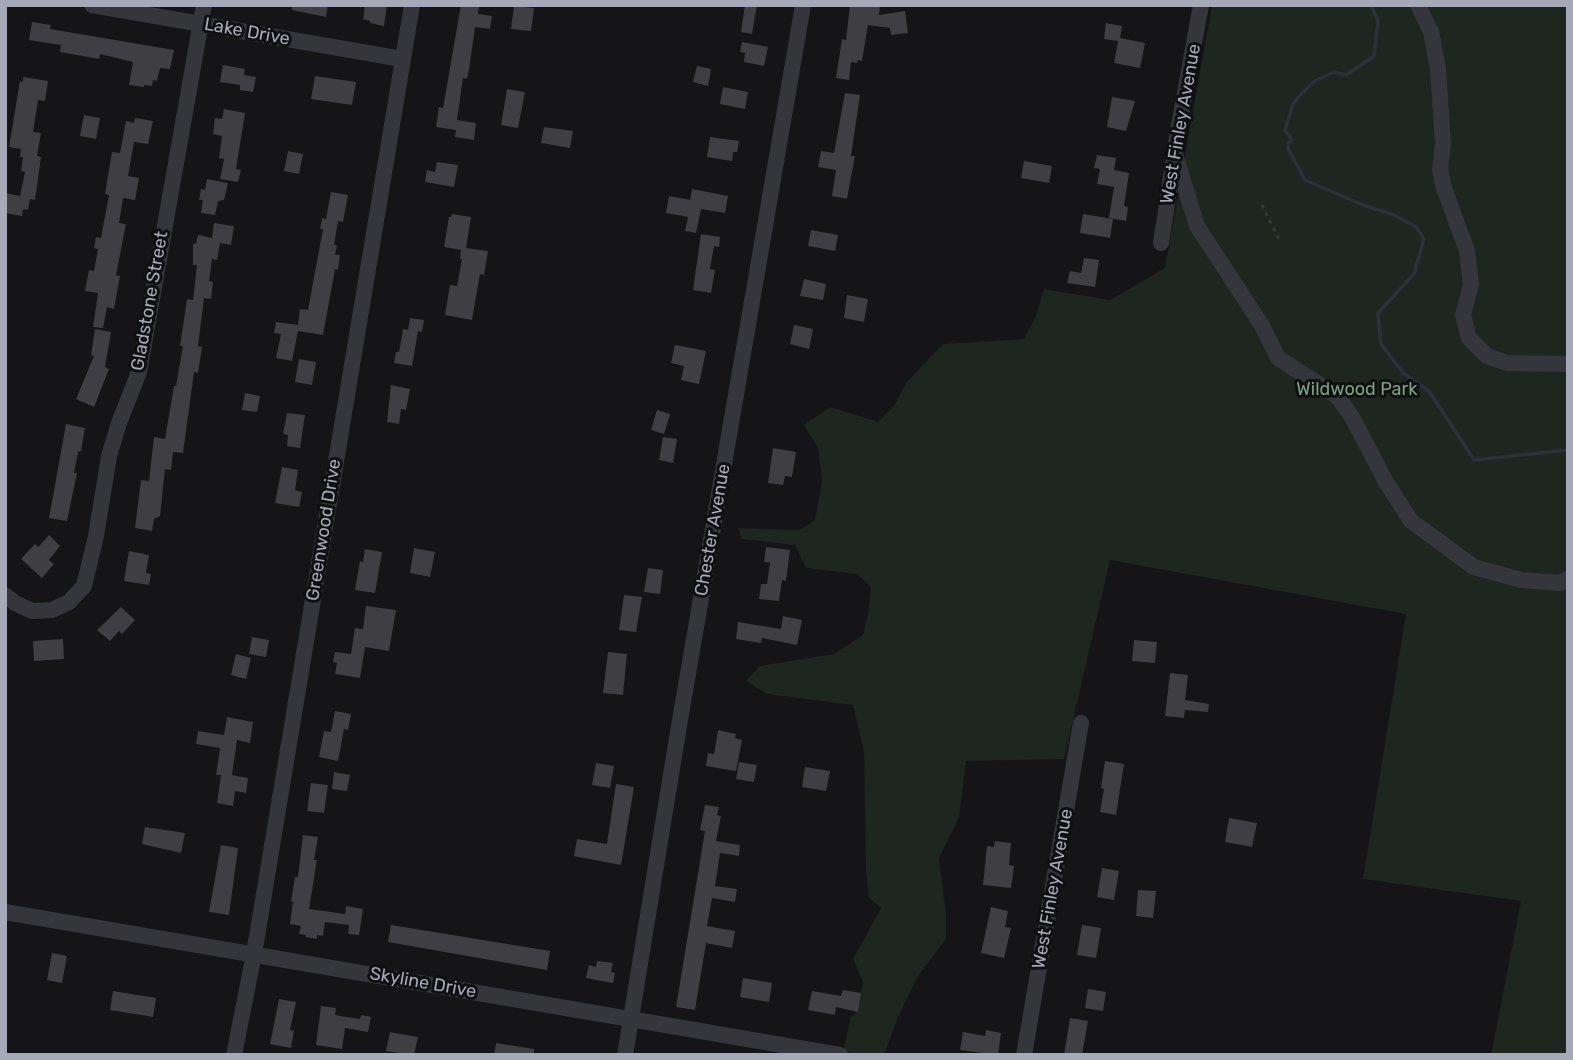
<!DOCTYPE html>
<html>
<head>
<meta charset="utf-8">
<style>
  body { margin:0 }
  #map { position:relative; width:1573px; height:1060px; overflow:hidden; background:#151416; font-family:Rubik,sans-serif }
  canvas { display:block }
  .frame { position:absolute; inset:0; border:7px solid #a6a9b7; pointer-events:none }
</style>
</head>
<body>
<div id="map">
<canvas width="1573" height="1060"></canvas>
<div class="frame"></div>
</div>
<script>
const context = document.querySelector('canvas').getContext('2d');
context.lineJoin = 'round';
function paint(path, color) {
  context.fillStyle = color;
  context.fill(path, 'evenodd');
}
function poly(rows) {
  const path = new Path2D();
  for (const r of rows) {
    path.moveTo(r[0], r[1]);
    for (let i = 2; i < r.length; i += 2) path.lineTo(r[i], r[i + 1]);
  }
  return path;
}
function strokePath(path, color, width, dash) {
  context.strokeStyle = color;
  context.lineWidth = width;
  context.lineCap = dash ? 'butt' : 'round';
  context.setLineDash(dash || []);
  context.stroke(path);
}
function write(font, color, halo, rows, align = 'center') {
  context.font = font + ' Rubik,sans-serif';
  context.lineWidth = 6;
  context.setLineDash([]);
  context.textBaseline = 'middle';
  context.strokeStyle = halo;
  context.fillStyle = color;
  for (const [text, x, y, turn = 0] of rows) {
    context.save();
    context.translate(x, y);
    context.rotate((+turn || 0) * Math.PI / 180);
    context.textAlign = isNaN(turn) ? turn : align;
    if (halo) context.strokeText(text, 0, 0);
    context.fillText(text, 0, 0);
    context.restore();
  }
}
const green = poly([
  [1212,5,1568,5,1568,1055,1491,1055,1521,901,1363,879,1406,614,1110,560,1064,759,966,761,959,817,939,858,946,915,946,939,918,976,898,1017,884,1055,843,1052,851,1017,858,1011,863,982,853,959,881,908,869,898,866,871,864,752,853,705,767,694,746,681,760,666,834,654,863,635,868,615,871,587,857,574,806,568,795,545,742,539,738,528,800,530,815,520,822,481,818,448,804,425,830,407,878,422,894,406,906,383,943,344,1024,339,1036,316,1044,289,1110,300,1165,268]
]);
const stream = poly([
  [1295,5,1299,5],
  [1371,5,1378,21,1374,56,1346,75,1334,72,1315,81,1302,93,1293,104,1285,130,1292,140,1288,143,1288,148,1305,180,1363,205,1394,215,1416,227,1424,239,1414,274,1378,313,1381,344,1403,373,1429,391,1474,460,1568,450]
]);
const building = poly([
  [292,5,328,5,326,17,292,10],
  [365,5,387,5,384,26,370,23,370,21,363,19],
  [461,5,479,7,478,14,492,16,490,29,475,27,469,70,467,79,463,78,457,120,476,123,474,140,455,137,456,130,436,127,439,107,443,108],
  [745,5,757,5,752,34,741,32],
  [850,5,880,5,879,15,905,11,908,33,891,35,890,28,868,25,862,61,858,60,857,63,851,62,849,80,836,78,842,39,846,40],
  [514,6,534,8,531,31,511,29],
  [32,22,51,25,50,29,174,50,170,69,160,68,157,81,153,80,152,86,144,85,144,87,129,85,133,62,100,54,99,59,60,52,61,45,29,40],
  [1106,23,1122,26,1120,38,1145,43,1140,68,1114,63,1118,41,1104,39],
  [742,42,768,47,764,66,744,62,745,53,740,52],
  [223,65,245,69,244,75,256,77,253,92,240,90,240,85,220,82],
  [697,66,711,69,708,86,693,82],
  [315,76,356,82,352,105,311,99],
  [23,77,48,81,45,101,38,100,33,132,41,133,37,156,41,157,35,200,30,199,28,210,23,209,22,216,5,213,5,193,20,196,25,172,21,171,23,157,20,157,21,149,9,147,20,81,23,82],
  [723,87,748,92,745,109,720,104],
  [507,89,525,92,518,128,501,125],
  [845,93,860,95,851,156,855,156,847,199,832,196,836,170,818,167,821,151,834,153],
  [1112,97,1135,101,1126,131,1107,127],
  [224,109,245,113,236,169,241,170,238,182,220,179,224,159,219,158,222,136,213,134,215,118,222,119],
  [84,115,100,118,96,139,80,136],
  [135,118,153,121,148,144,134,142,128,176,139,178,135,200,123,198,119,223,126,224,116,275,120,276,114,309,107,307,103,328,93,327,98,293,85,291,89,270,94,271,98,249,94,248,96,237,101,238,109,195,105,194,112,152,120,153,126,121,134,123],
  [544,127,573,131,570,148,541,143],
  [710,137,739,141,737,152,733,152,732,161,707,157],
  [288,151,303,154,299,174,284,171],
  [1097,155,1116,158,1114,170,1129,173,1124,206,1128,207,1126,221,1109,218,1114,187,1097,184,1100,169,1094,168],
  [1024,161,1052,166,1049,183,1021,178],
  [437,162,458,165,454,187,425,182,427,170,435,172],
  [207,179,228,183,224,200,218,201,215,215,201,213,203,200,199,200,201,189,205,190],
  [692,189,728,196,725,213,701,209,696,233,685,231,688,217,666,213,669,196,690,200],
  [331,192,348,195,343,222,338,221,334,245,337,245,335,255,340,255,338,270,335,269,323,335,298,331,292,361,276,358,281,334,274,333,276,322,298,325,300,309,308,310,323,229,320,229,322,218,326,219],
  [452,214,471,217,466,248,488,251,484,275,480,274,472,320,445,315,450,285,457,286,462,259,460,259,461,250,444,247,449,217,451,217],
  [1083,214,1113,219,1110,238,1080,233],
  [214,223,234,226,231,245,220,243,217,260,212,259,209,281,213,282,211,299,204,298,198,346,202,347,198,373,194,372,183,453,173,452,171,470,165,469,160,516,154,519,152,531,135,528,141,480,149,481,154,437,165,439,174,386,176,386,183,346,180,346,187,299,193,300,197,265,193,265,193,244,196,244,198,235,212,238],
  [811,230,838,235,835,251,808,246],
  [701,234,720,237,719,247,714,246,710,269,715,270,711,293,693,290],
  [1084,258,1099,260,1095,287,1067,283,1070,271,1081,273],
  [804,279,826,284,823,300,800,296],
  [847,295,868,299,864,322,844,318],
  [410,318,424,320,422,332,418,331,412,366,394,363,396,352,399,352,403,329,408,330],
  [794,325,813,329,809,349,790,344],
  [95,329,111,332,105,367,109,369,94,407,76,399,94,356,91,355],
  [675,345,706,351,699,384,681,380,684,366,671,363],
  [299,359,316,362,312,385,295,382],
  [391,385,410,389,406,410,401,409,399,424,387,422],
  [245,393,260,396,257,412,242,410],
  [657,410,670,414,664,434,651,430],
  [287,413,305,415,300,448,287,446,288,435,283,434],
  [66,424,85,428,81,451,78,452,74,473,77,473,67,521,49,518],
  [663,437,677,439,673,463,659,460],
  [773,448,796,452,792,477,785,476,783,485,768,483],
  [282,467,298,470,295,490,302,492,299,507,275,503],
  [49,535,60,546,49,560,54,564,42,578,21,559,35,544,38,547],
  [766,547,790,550,786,581,782,580,779,601,759,599,761,584,767,584,770,562,764,562],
  [414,548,435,552,430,577,410,573],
  [365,549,382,552,375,593,355,590,360,561,363,562],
  [129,551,149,555,146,573,151,574,149,585,124,581],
  [648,568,663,570,660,594,644,592],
  [624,595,642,597,636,632,619,630],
  [366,606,396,610,389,651,365,647,360,678,335,674,337,663,333,662,335,652,351,654,355,628,363,629],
  [121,607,135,620,122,634,119,631,110,641,97,630],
  [783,616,802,620,797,645,762,638,761,643,736,639,738,622,781,629],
  [252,637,269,640,266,657,249,654],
  [63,639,64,659,34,661,33,641],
  [1134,640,1157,642,1155,663,1132,661],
  [608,652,627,654,623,695,603,693],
  [236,654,251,658,246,679,231,675],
  [1170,673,1188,675,1185,700,1209,704,1208,712,1185,710,1184,718,1165,716],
  [335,711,351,714,348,730,344,729,338,761,319,757,324,731,331,732],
  [227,717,253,722,250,743,237,740,232,775,248,778,246,793,235,791,233,806,217,803,221,775,216,775,220,748,196,744,198,731,224,735],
  [718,730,736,734,735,738,742,740,736,771,706,766,708,753,714,754],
  [1105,761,1124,764,1116,815,1100,812,1104,789,1101,788],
  [739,762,757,765,754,782,736,779],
  [596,763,614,766,610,788,592,785],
  [805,767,830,771,826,791,802,787],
  [334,772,350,775,347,791,332,789],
  [311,783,328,785,324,813,307,811],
  [616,784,634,787,621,865,574,856,577,839,607,844],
  [705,805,719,807,717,815,721,816,716,841,740,845,739,856,720,853,715,886,737,889,735,902,712,898,707,926,735,931,732,948,706,943,695,1010,676,1007,705,831,700,830],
  [1229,818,1257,823,1252,847,1225,842],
  [145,827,185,833,181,853,142,844],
  [303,835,318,837,314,860,317,860,309,909,345,914,346,906,363,909,359,935,348,934,349,925,325,922,323,936,317,935,317,939,306,937,306,935,299,934,301,926,290,924,293,902,291,901,295,877,298,877],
  [995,841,1011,843,1009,865,1014,866,1011,888,983,885,987,846,994,847],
  [221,845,238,848,229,915,209,912],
  [1102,868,1119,871,1114,900,1097,897],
  [1138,890,1156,891,1153,918,1136,916],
  [991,907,1008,911,1005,927,1011,928,1004,958,981,953],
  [391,925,550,951,547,970,388,942],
  [1082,925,1101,928,1096,958,1077,955],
  [52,953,67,956,62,983,47,980],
  [597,961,613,963,611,972,615,973,613,983,586,978,589,965,596,967],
  [743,978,772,983,769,1002,740,997],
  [1088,989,1106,992,1103,1011,1085,1008],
  [843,990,861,993,858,1012,836,1007,835,1015,808,1010,812,991,841,996],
  [113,991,156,998,153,1017,110,1010],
  [279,999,296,1002,290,1030,294,1031,291,1048,270,1044],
  [321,1006,336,1008,335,1015,360,1019,361,1015,371,1017,368,1032,345,1028,342,1049,316,1045],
  [1070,1018,1088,1021,1082,1055,1064,1055],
  [986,1030,1001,1033,998,1055,960,1050,963,1032,985,1036],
  [390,1032,418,1037,414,1055,386,1051],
  [496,1043,534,1049,534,1055,494,1055]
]);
const path = poly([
  [1262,205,1279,239]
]);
const minor = poly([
  [92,5,402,59],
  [1418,5,1431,32,1438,69,1443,144,1440,169,1444,188,1467,251,1471,285,1463,315,1469,338,1487,356,1507,363,1568,364],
  [1175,154,1197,226,1261,324,1278,358,1337,396,1352,417,1386,482,1411,521,1474,567,1521,580,1560,583,1568,579],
  [1161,243,1178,131,1201,5],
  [5,595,15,603,32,611,52,610,69,602,84,586,96,536,109,456,119,423,139,372,204,5],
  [5,912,840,1055],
  [234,1055,254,954,412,5],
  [625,1055,678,732,803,5],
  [1024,1055,1081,723]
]);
const streetNames = [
  ["Lake Drive",247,32,10],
  ["West Finley Avenue",1181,124,-80],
  ["Gladstone Street",150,301,-80],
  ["Greenwood Drive",324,530,-81],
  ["Chester Avenue",713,530,-80],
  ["West Finley Avenue",1053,889,-80],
  ["Skyline Drive",423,983,10]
];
const parkNames = [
  ["Wildwood Park",1357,390]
];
paint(green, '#1e2620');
strokePath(stream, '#2a313a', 3.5);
paint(building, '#3f3e43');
strokePath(path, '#3b3c42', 2.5, [3.5, 5]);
strokePath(minor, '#35363b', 16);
write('18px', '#a6a9b7', '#100f11', streetNames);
write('18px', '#7ca283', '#100f11', parkNames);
</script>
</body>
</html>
